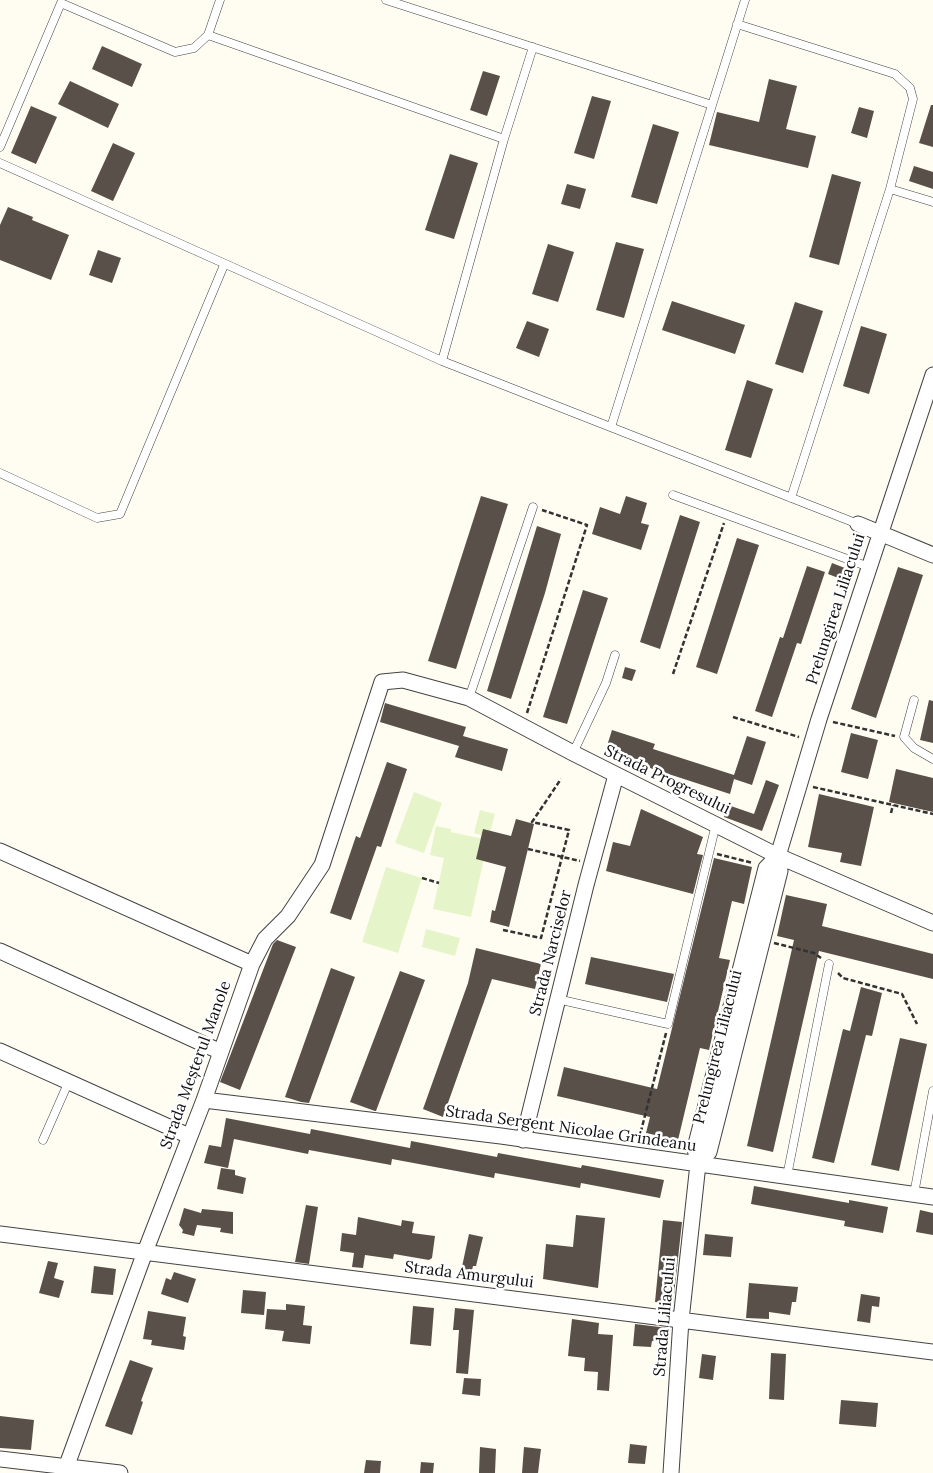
<!DOCTYPE html>
<html>
<head>
<meta charset="utf-8">
<style>
  body { margin:0 }
  canvas { display:block; background:#fffcf2 }
</style>
</head>
<body>
<canvas width="933" height="1473"></canvas>
<script>
const context = document.querySelector('canvas').getContext('2d');
context.lineJoin = 'round';
function paint(path, color) {
  context.fillStyle = color;
  context.fill(path, 'evenodd');
}
function poly(rows) {
  const path = new Path2D();
  for (const r of rows) {
    path.moveTo(r[0], r[1]);
    for (let i = 2; i < r.length; i += 2) path.lineTo(r[i], r[i + 1]);
  }
  return path;
}
function strokePath(path, color, width, dash) {
  context.strokeStyle = color;
  context.lineWidth = width;
  context.lineCap = dash ? 'butt' : 'round';
  context.setLineDash(dash || []);
  context.stroke(path);
}
function write(font, color, halo, rows, align = 'center') {
  context.font = font + ' Lora,serif';
  context.lineWidth = 5;
  context.setLineDash([]);
  context.textBaseline = 'middle';
  context.strokeStyle = halo;
  context.fillStyle = color;
  for (const [text, x, y, turn = 0] of rows) {
    context.save();
    context.translate(x, y);
    context.rotate((+turn || 0) * Math.PI / 180);
    context.textAlign = isNaN(turn) ? turn : align;
    if (halo) context.strokeText(text, 0, 0);
    context.fillText(text, 0, 0);
    context.restore();
  }
}
const pitch = poly([
  [414,792,442,803,424,853,395,843],
  [480,810,495,814,489,837,474,833],
  [436,826,451,829,451,832,488,840,471,917,433,909,444,858,430,855],
  [386,867,422,878,398,953,362,942],
  [426,929,460,938,455,956,422,947]
]);
const building = poly([
  [102,46,142,64,132,87,92,69],
  [483,71,500,76,487,116,470,110],
  [769,79,797,86,786,129,816,136,808,168,709,145,717,112,759,122],
  [70,81,119,104,108,128,58,104],
  [592,96,611,101,594,159,574,153],
  [931,105,933,105,933,147,919,143],
  [31,106,57,117,36,164,11,153],
  [859,107,874,111,867,138,851,133],
  [653,124,679,132,657,204,631,197],
  [113,143,135,153,113,201,91,191],
  [450,154,478,163,454,239,425,230],
  [914,166,933,172,933,189,909,181],
  [832,174,861,182,839,265,809,257],
  [567,184,586,189,580,209,561,204],
  [8,207,33,217,32,220,69,235,51,280,0,260,0,225],
  [616,242,644,249,624,318,596,310],
  [548,244,574,252,558,302,532,294],
  [98,250,121,258,112,283,89,275],
  [672,301,745,325,735,354,662,330],
  [795,302,823,311,803,373,775,364],
  [527,321,549,329,539,357,516,348],
  [861,326,887,334,869,394,843,386],
  [747,380,773,389,751,458,725,450],
  [481,496,508,504,456,669,428,661],
  [626,496,647,503,641,523,649,525,641,550,592,534,600,507,620,514],
  [680,515,700,522,660,649,640,642],
  [537,526,561,534,545,593,511,699,487,691],
  [737,538,759,545,717,674,696,667],
  [832,563,850,570,846,581,828,574],
  [807,566,825,572,801,644,797,643,772,717,755,711,780,637,783,638],
  [898,567,923,575,876,718,851,709],
  [583,590,608,598,567,724,543,717],
  [625,667,636,670,632,681,622,678],
  [929,700,933,701,933,743,920,740],
  [385,703,466,727,463,736,508,749,502,771,455,757,459,746,380,722],
  [612,730,655,744,653,749,734,775,747,736,766,742,752,785,734,779,730,794,647,767,648,763,606,749],
  [851,733,878,740,868,779,841,772],
  [387,762,407,769,381,847,377,846,351,920,330,913,356,836,360,838],
  [896,769,933,778,933,812,889,802],
  [766,780,779,785,762,831,724,817,728,805,754,814],
  [819,794,874,807,861,866,840,862,842,853,808,847],
  [641,809,703,837,697,854,703,855,693,894,606,871,613,842,630,846],
  [516,819,534,824,509,927,490,922,492,910,495,911,506,867,476,859,483,829,511,836],
  [714,858,752,867,744,904,732,901,719,958,730,960,709,1050,700,1048,678,1140,646,1133,650,1117,557,1096,564,1067,657,1089],
  [786,895,827,904,822,926,933,954,933,979,819,951,773,1152,747,1146,794,940,777,936],
  [277,940,296,947,240,1090,220,1082,273,944],
  [476,948,541,964,535,989,492,979,443,1117,423,1109,468,983],
  [591,957,674,974,667,1002,585,984],
  [331,968,355,977,309,1103,301,1102,285,1097],
  [400,971,425,980,376,1111,375,1111,350,1102],
  [861,987,882,993,872,1036,866,1035,834,1163,812,1158,843,1029,850,1031],
  [900,1038,927,1044,899,1171,871,1165],
  [226,1118,310,1134,311,1129,410,1148,411,1141,497,1157,498,1153,581,1168,582,1165,664,1180,660,1198,581,1183,580,1188,495,1173,494,1178,392,1159,391,1165,309,1150,308,1154,234,1139,228,1168,204,1163,209,1145,221,1147],
  [221,1168,235,1170,235,1175,246,1178,243,1194,217,1189],
  [754,1186,849,1203,849,1200,888,1207,883,1233,844,1226,845,1221,751,1204],
  [306,1205,318,1207,309,1264,295,1262],
  [184,1208,201,1213,202,1209,233,1212,233,1234,220,1232,221,1228,197,1225,194,1236,182,1233,183,1230,179,1225],
  [920,1210,933,1213,933,1235,916,1232],
  [576,1215,605,1218,598,1288,543,1279,546,1244,573,1247],
  [358,1217,401,1226,402,1220,414,1222,412,1233,435,1236,432,1258,429,1260,394,1254,393,1259,365,1255,363,1268,352,1267,354,1253,340,1251,342,1233,356,1235],
  [663,1220,682,1222,673,1304,655,1302],
  [469,1234,483,1237,476,1266,473,1266,470,1279,460,1276],
  [705,1234,733,1237,731,1257,703,1255],
  [48,1261,58,1263,54,1278,64,1281,59,1298,39,1293],
  [94,1266,116,1269,113,1295,91,1293],
  [174,1272,196,1279,188,1303,161,1294,166,1278,171,1280],
  [749,1283,798,1287,796,1302,792,1302,790,1315,769,1312,769,1319,746,1318],
  [243,1290,266,1292,264,1315,241,1313],
  [861,1294,880,1297,879,1307,872,1306,870,1323,857,1321],
  [286,1304,305,1306,303,1325,312,1326,310,1344,282,1341,284,1331,265,1329,267,1309,286,1310],
  [413,1306,434,1308,431,1346,410,1344],
  [455,1308,474,1310,468,1374,456,1373,459,1330,453,1330],
  [148,1311,186,1317,183,1336,186,1337,184,1350,151,1345,152,1340,143,1339],
  [572,1319,599,1323,598,1334,613,1335,609,1391,597,1390,598,1372,584,1371,585,1358,568,1356],
  [635,1324,668,1328,666,1342,652,1341,651,1347,633,1346],
  [771,1353,786,1354,784,1400,769,1399],
  [702,1354,716,1356,713,1380,699,1378],
  [130,1360,153,1368,141,1401,143,1402,132,1435,105,1426],
  [464,1378,481,1379,480,1396,462,1394],
  [841,1400,878,1403,876,1427,839,1424],
  [0,1416,34,1420,31,1450,0,1448],
  [630,1444,647,1446,645,1464,628,1463],
  [480,1447,496,1449,495,1473,479,1473],
  [524,1447,541,1449,538,1473,522,1473],
  [366,1460,381,1461,380,1473,364,1473],
  [421,1462,434,1463,433,1473,420,1473]
]);
const path = poly([
  [673,674,724,523],
  [527,713,587,525,542,510],
  [733,717,799,737],
  [833,722,895,736],
  [813,787,933,814],
  [891,813,893,805],
  [528,849,580,861],
  [717,854,753,863],
  [422,878,439,883],
  [503,930,541,938,569,830,532,822,561,779],
  [774,943,814,953,821,958],
  [838,973,843,978,902,994,917,1024],
  [666,1033,639,1139,669,1144]
]);
const lane = poly([
  [220,0,208,35,504,139],
  [386,0,712,105],
  [737,24,895,74,910,88,913,99,890,189,791,498],
  [0,147,61,3,175,52,194,48,208,35],
  [0,163,442,361,858,524],
  [890,189,933,202],
  [442,361,504,139,533,47],
  [611,427,745,0],
  [0,473,97,518,120,514,224,265],
  [673,495,869,567],
  [469,698,533,507],
  [914,700,904,737,914,748,933,759],
  [573,753,606,683,615,655],
  [557,999,668,1024,716,824],
  [43,1140,69,1081],
  [787,1176,829,964],
  [914,1194,933,1091]
]);
const street = poly([
  [858,524,933,555],
  [0,851,252,964],
  [0,951,221,1052],
  [0,1051,189,1136],
  [204,1100,501,1136,933,1197],
  [523,1140,586,885,616,775],
  [698,1164,709,1152,723,1097,780,871,778,856],
  [0,1234,933,1352],
  [0,1459,120,1473],
  [64,1473,145,1252,204,1100,252,964,265,939,288,916,322,865,382,682,403,680,469,698,573,753,778,856,933,923],
  [671,1473,681,1320,698,1164,695,1148,766,868,778,856,819,719,933,375]
]);
const streetNames = [
  ["Prelungirea Liliacului",836,609,-72],
  ["Strada Progresului",667,780,26],
  ["Strada Narciselor",551,953,-76],
  ["Prelungirea Liliacului",718,1047,-76],
  ["Strada Meșterul Manole",196,1065,-70],
  ["Strada Sergent Nicolae Grindeanu",571,1129,8],
  ["Strada Amurgului",469,1275,7],
  ["Strada Liliacului",665,1317,-85]
];
paint(pitch, '#e6f5c9');
paint(building, '#5a504a');
strokePath(lane, '#434343', 9);
strokePath(street, '#434343', 17);
strokePath(path, '#323232', 2.5, [5, 2.5]);
strokePath(lane, '#fff', 8);
strokePath(street, '#fff', 15);
write('16px', '#101010', '#fff', streetNames);
</script>
</body>
</html>
